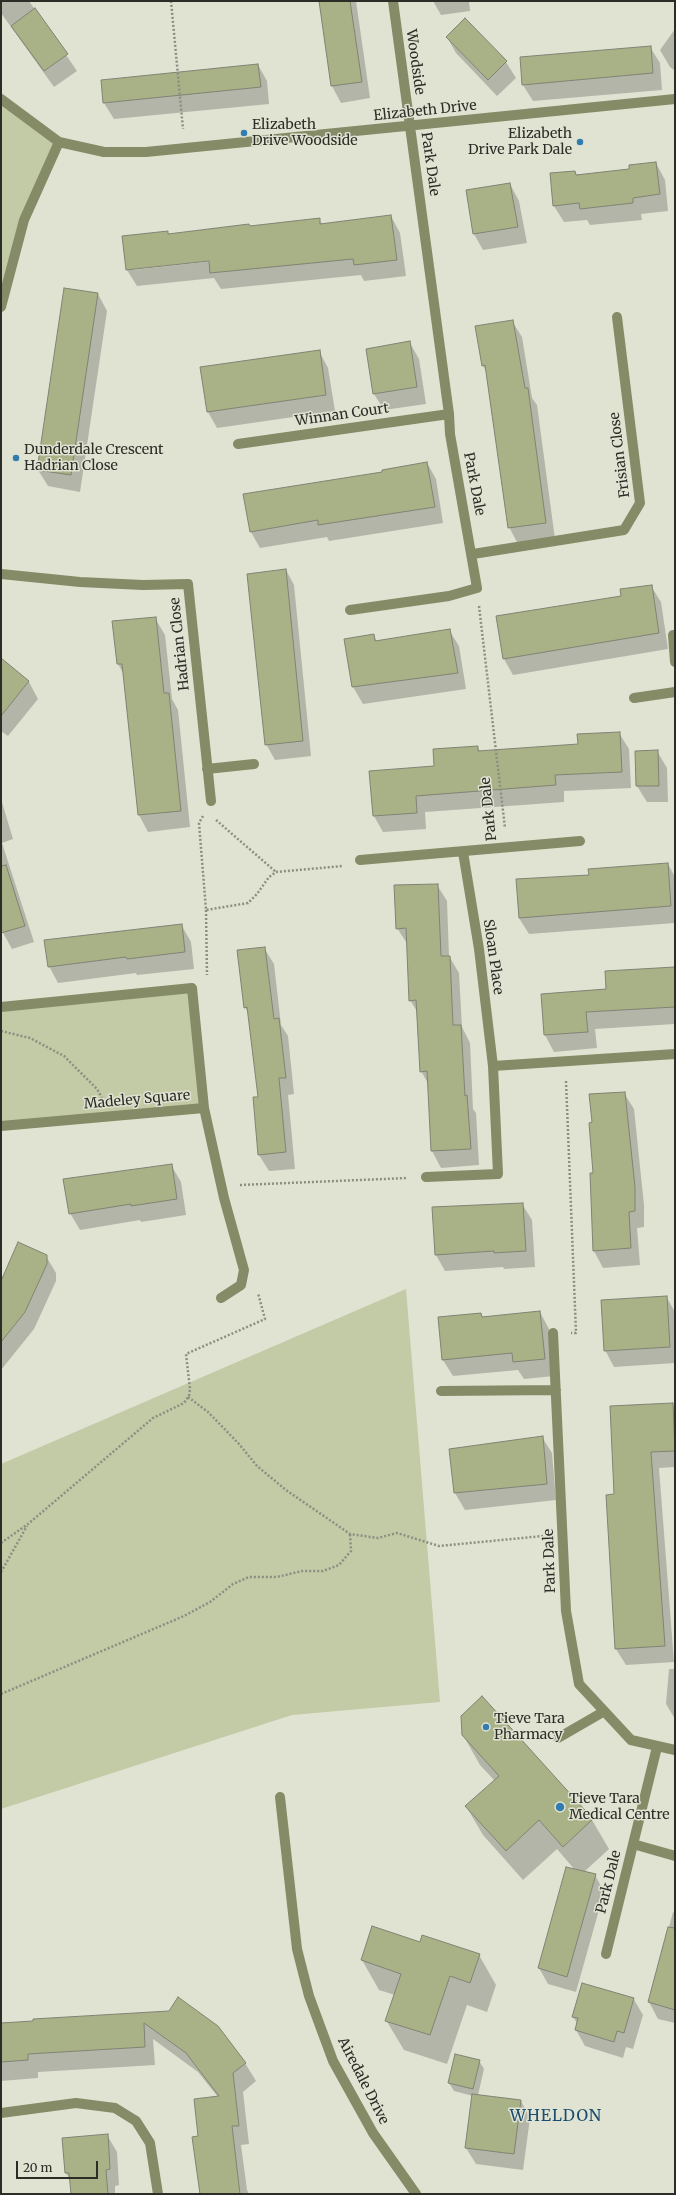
<!DOCTYPE html>
<html>
<head>
<meta charset="utf-8">
<style>
  body { margin:0 }
  #map { position:relative; width:676px; height:2195px; overflow:hidden; background:#e0e3d2; font-family:Merriweather,serif }
  canvas { display:block }
  .frame { position:absolute; inset:0; border:2px solid #2c2d27; pointer-events:none }
  .scale { position:absolute; left:16px; top:2161px; width:82px; height:18px; box-sizing:border-box; border:2px solid #2c2d27; border-top:0; padding-left:5px; font-size:12px; line-height:14px; white-space:nowrap; color:#2c2d27; -webkit-text-stroke:3px #e0e3d2; paint-order:stroke }
</style>
</head>
<body>
<div id="map">
<canvas width="676" height="2195"></canvas>
<div class="frame"></div>
<div class="scale">20 m</div>
</div>
<script>
const context = document.querySelector('canvas').getContext('2d');
context.lineJoin = 'round';
function paint(path, color) {
  context.fillStyle = color;
  context.fill(path, 'evenodd');
}
function poly(rows) {
  const path = new Path2D();
  for (const r of rows) {
    path.moveTo(r[0], r[1]);
    for (let i = 2; i < r.length; i += 2) path.lineTo(r[i], r[i + 1]);
  }
  return path;
}
function strokePath(path, color, width, dash) {
  context.strokeStyle = color;
  context.lineWidth = width;
  context.lineCap = dash ? 'butt' : 'round';
  context.setLineDash(dash || []);
  context.stroke(path);
}
function write(font, color, halo, rows, align = 'center') {
  context.font = font + ' Merriweather,serif';
  context.lineWidth = 3;
  context.setLineDash([]);
  context.textBaseline = 'middle';
  context.strokeStyle = halo;
  context.fillStyle = color;
  for (const [text, x, y, turn = 0] of rows) {
    context.save();
    context.translate(x, y);
    context.rotate((+turn || 0) * Math.PI / 180);
    context.textAlign = isNaN(turn) ? turn : align;
    if (halo) context.strokeText(text, 0, 0);
    context.fillText(text, 0, 0);
    context.restore();
  }
}
const green = poly([
  [1,99,59,142,24,220,1,307],
  [192,988,204,1108,1,1126,1,1007],
  [406,1289,440,1702,292,1715,1,1809,1,1464]
]);
const shadow = poly([
  [1,1,29,1,77,71,54,87,1,13],
  [319,1,356,1,370,98,341,103,332,86],
  [433,1,469,1,470,11,441,15],
  [465,20,506,62,516,78,497,96,456,53,447,37],
  [675,29,675,71,670,67,660,50],
  [650,47,660,63,662,90,533,101,523,85],
  [258,65,267,81,269,104,114,119,104,103],
  [656,163,665,180,668,211,641,214,642,220,590,225,587,220,564,222,554,206,575,172,577,175,630,170],
  [510,184,519,201,527,243,483,250,474,234,467,191],
  [391,216,400,233,406,276,364,281,361,275,221,289,214,278,137,286,127,270,167,232,169,235,319,219,322,224],
  [214,259,214,261,133,270,133,268],
  [98,294,107,311,80,492,48,486,38,470],
  [512,321,522,337,532,398,537,405,555,539,518,544,509,527,488,374,483,366],
  [410,343,419,359,426,404,384,410,374,394,367,349],
  [319,351,328,368,335,411,217,428,208,412,201,367],
  [427,463,436,479,443,523,329,541,327,537,260,548,251,532,383,473],
  [286,570,294,585,311,756,275,760,266,744],
  [651,586,661,602,668,649,513,675,504,659,622,597],
  [155,618,165,635,172,699,178,710,190,827,148,832,139,815,124,675,118,664,113,622],
  [449,630,459,646,466,689,363,704,353,687,345,640,374,635,377,642],
  [2,660,29,682,38,699,8,736,1,731],
  [619,733,629,749,631,788,564,791,564,802,425,812,426,829,383,832,374,816,436,767,477,747,480,751,579,745],
  [657,751,667,768,668,802,647,802,637,786],
  [1,799,13,839,2,843,34,942,12,949,1,929],
  [668,864,675,877,675,923,529,934,519,918,590,876],
  [437,885,447,901,449,956,459,973,462,1027,470,1043,473,1109,476,1113,479,1165,441,1168,432,1151,429,1085,421,1071,418,1013,410,1000,408,945,397,928],
  [182,926,191,942,194,969,137,975,136,973,58,983,49,966],
  [264,948,274,964,281,1025,288,1036,294,1094,288,1095,295,1169,269,1171,259,1155,259,1098,249,1015,245,1007],
  [675,970,675,1024,595,1029,597,1048,554,1052,545,1035,542,995,607,989],
  [624,1093,634,1109,644,1205,644,1227,637,1228,640,1265,603,1268,594,1251,592,1231,594,1230,593,1123],
  [171,1165,181,1182,186,1215,141,1222,140,1220,80,1230,70,1213],
  [522,1204,532,1220,535,1267,504,1269,503,1267,445,1271,436,1255,433,1208],
  [46,1256,56,1273,56,1281,34,1329,1,1370,1,1284],
  [667,1298,675,1312,675,1363,614,1367,605,1350],
  [540,1312,549,1329,554,1376,524,1379,518,1370,453,1376,443,1360,481,1314,483,1318],
  [673,1404,675,1408,675,1467,659,1468,674,1662,626,1665,616,1649,615,1495],
  [542,1437,552,1453,556,1500,465,1510,455,1493,450,1449],
  [669,1669,675,1669,675,1719,666,1704],
  [482,1698,592,1820,609,1849,584,1872,595,1875,604,1892,576,1992,548,1984,539,1968,575,1870,557,1849,523,1880,483,1835,466,1806,495,1781,480,1765,463,1735],
  [673,1912,675,1913,675,2023,658,2019,649,2002],
  [421,1943,479,1955,496,1985,487,2012,467,2005,447,2064,404,2050,386,2020,395,1995,379,1990,362,1960],
  [633,1998,643,2015,633,2049,626,2047,623,2058,585,2046,576,2030,577,2023,573,2017],
  [169,2012,245,2063,256,2081,243,2092,249,2144,241,2145,247,2190,249,2194,200,2194,193,2138,200,2137,218,2097,198,2072,153,2039,155,2065,38,2072,38,2078,1,2081,1,2024],
  [479,2061,484,2069,478,2095,521,2101,530,2118,523,2170,476,2164,466,2148,473,2096,454,2091,449,2083],
  [107,2135,117,2152,119,2185,115,2186,115,2194,72,2194,71,2182,66,2173]
]);
const building = poly([
  [319,1,350,1,362,82,331,86,319,1],
  [35,8,68,54,44,71,11,26,35,8],
  [465,18,507,61,488,80,446,37,465,18],
  [651,46,653,73,522,85,520,57,651,46],
  [258,64,261,87,103,103,101,80,258,64],
  [656,162,660,194,633,198,633,203,580,209,579,203,553,206,550,173,575,171,576,175,629,169,629,165,656,162],
  [510,183,518,227,473,234,466,190,510,183],
  [391,215,397,260,354,265,353,259,210,273,209,261,126,270,122,236,168,231,168,234,249,224,250,226,320,218,320,224,391,215],
  [64,288,98,293,71,475,37,470,64,288],
  [513,320,525,388,528,388,546,523,508,528,485,365,482,366,475,326,513,320],
  [410,341,417,387,373,394,366,349,410,341],
  [320,350,326,395,207,412,200,367,320,350],
  [427,462,435,507,318,525,318,520,250,532,243,494,382,472,382,470,427,462],
  [286,569,303,741,265,745,247,574,286,569],
  [652,585,659,633,503,659,496,616,621,596,620,589,652,585],
  [156,617,164,693,169,693,181,811,138,815,122,664,117,664,112,621,156,617],
  [450,629,458,673,352,687,344,639,374,634,375,641,450,629],
  [1,658,29,681,1,716,1,658],
  [620,732,622,772,555,775,556,785,416,796,417,813,373,816,369,771,434,766,433,749,478,746,478,751,578,744,577,734,620,732],
  [658,750,659,786,636,786,635,751,658,750],
  [668,863,671,906,519,918,516,879,589,875,588,869,668,863],
  [6,865,25,926,1,933,1,866,6,865],
  [438,884,441,956,450,956,453,1025,461,1025,465,1096,467,1095,471,1149,431,1151,427,1071,420,1072,416,1000,409,1001,406,928,396,929,394,885,438,884],
  [182,924,185,952,127,959,126,957,48,967,44,940,182,924],
  [265,947,274,1019,279,1018,286,1078,279,1078,286,1152,258,1155,253,1097,258,1097,247,1007,244,1008,237,950,265,947],
  [675,967,675,1007,586,1012,588,1032,544,1035,541,994,606,989,605,971,675,967],
  [625,1092,635,1187,635,1211,629,1212,631,1248,593,1251,590,1173,593,1173,589,1123,592,1122,589,1094,625,1092],
  [172,1164,177,1199,131,1206,131,1204,69,1214,63,1179,172,1164],
  [523,1203,526,1251,494,1253,494,1251,435,1255,432,1207,523,1203],
  [18,1242,47,1255,47,1264,25,1312,1,1342,1,1281,18,1242],
  [667,1296,670,1347,604,1351,601,1300,667,1296],
  [540,1311,545,1359,513,1362,512,1353,442,1360,438,1317,481,1313,482,1317,540,1311],
  [673,1403,675,1451,651,1452,665,1646,615,1649,606,1495,614,1494,610,1406,673,1403],
  [543,1436,547,1484,454,1493,449,1449,543,1436],
  [482,1696,593,1819,563,1847,539,1820,506,1851,465,1806,499,1776,462,1735,461,1716,482,1696],
  [566,1867,596,1874,567,1977,538,1968,566,1867],
  [372,1926,420,1942,422,1935,480,1954,470,1983,450,1976,430,2035,385,2021,401,1974,361,1960,372,1926],
  [668,1927,675,1928,675,2010,648,2002,668,1927],
  [582,1983,634,1998,624,2033,617,2031,614,2042,575,2030,578,2018,572,2017,582,1983],
  [178,1997,218,2026,246,2063,233,2073,239,2126,232,2126,240,2194,200,2194,192,2137,198,2136,194,2099,219,2096,186,2053,144,2023,145,2047,28,2054,28,2060,1,2062,1,2023,33,2021,33,2019,169,2011,178,1997],
  [455,2054,480,2060,473,2089,448,2083,455,2054],
  [472,2094,521,2100,514,2154,465,2148,472,2094],
  [108,2134,110,2169,106,2170,108,2194,71,2194,69,2173,65,2173,62,2138,108,2134]
]);
const path = poly([
  [171,1,183,129],
  [479,606,505,828],
  [203,816,199,823,206,910,248,903,257,894,269,877,276,872,343,866],
  [216,820,276,872],
  [206,910,207,975],
  [1,1031,30,1038,64,1056,97,1089,102,1098],
  [566,1081,576,1333,571,1333],
  [240,1185,407,1178],
  [188,1397,208,1412,239,1444,257,1466,286,1490,350,1534,378,1538,397,1533,439,1546,543,1536],
  [1,1543,28,1524,153,1418,184,1403,189,1396,190,1389,186,1354,265,1319,258,1293],
  [1,1572,27,1526],
  [1,1694,184,1616,210,1602,233,1584,249,1577,277,1577,302,1571,323,1571,339,1565,351,1551,350,1534]
]);
const minor = poly([
  [1,99,59,142,104,152,146,152,675,99],
  [1,307,24,220,59,142],
  [238,444,449,414],
  [473,554,624,530,640,503,617,317],
  [1,574,80,582,143,585,188,584,211,801],
  [350,610,449,596,477,588,450,434,449,414,393,1],
  [673,635,675,662],
  [634,698,675,692],
  [207,769,254,764],
  [360,860,580,841],
  [1,1007,192,988,204,1108,1,1126],
  [493,1066,675,1054],
  [204,1108,224,1198,244,1270,241,1285,221,1298],
  [426,1177,498,1174,493,1066,479,949,463,852],
  [553,1333,566,1611,579,1684,631,1740,675,1750],
  [441,1391,556,1390],
  [558,1738,603,1712],
  [280,1797,297,1949,309,1996,333,2061,373,2133,416,2194],
  [633,1844,675,1856],
  [606,1954,657,1747],
  [1,2113,76,2103,115,2108,136,2121,150,2143,158,2194]
]);
const markers = [
  [244,133,4,"#327caf"],
  [580,142,4,"#327caf"],
  [16,458,4,"#327caf"],
  [486,1727,4,"#327caf"],
  [560,1807,5,"#327caf"]
];
const streetNames = [
  ["Woodside",415,62,82],
  ["Elizabeth Drive",425,111,-6],
  ["Park Dale",430,164,82],
  ["Winnan Court",342,415,-8],
  ["Frisian Close",620,455,-97],
  ["Park Dale",474,484,79],
  ["Hadrian Close",180,644,-96],
  ["Park Dale",489,809,-96],
  ["Sloan Place",493,957,82],
  ["Madeley Square",137,1100,-5],
  ["Park Dale",550,1561,-92],
  ["Park Dale",609,1882,-76],
  ["Airedale Drive",363,2081,63]
];
const poiNames = [
  ["Elizabeth",252,125],
  ["Drive Woodside",252,141],
  ["Elizabeth",572,134,"right"],
  ["Drive Park Dale",572,150,"right"],
  ["Dunderdale Crescent",24,450],
  ["Hadrian Close",24,466],
  ["Tieve Tara",494,1719],
  ["Pharmacy",494,1735],
  ["Tieve Tara",569,1799],
  ["Medical Centre",569,1815]
];
const quarterNames = [
  ["WHELDON",556,2116]
];
paint(green, '#c3caa6');
paint(shadow, '#0003');
paint(building, '#a9b187');
strokePath(building, '#808373', 1);
strokePath(path, '#8c8e82', 2.5, [2, 2]);
strokePath(minor, '#848b66', 10);
for (const [x, y, r, color] of markers) {
  const dot = new Path2D();
  dot.arc(x, y, r, 0, 2 * Math.PI);
  context.fillStyle = color;
  context.fill(dot);
  strokePath(dot, '#e0e3d2', 1.5);
}
write('14px', '#2c2d27', '#e0e3d2', streetNames);
write('14px', '#2c2d27', '#e0e3d2', poiNames, 'left');
context.letterSpacing = '1px';
write('16px', '#1a4d70', '#e0e3d2', quarterNames);
context.letterSpacing = '0px';
</script>
</body>
</html>
